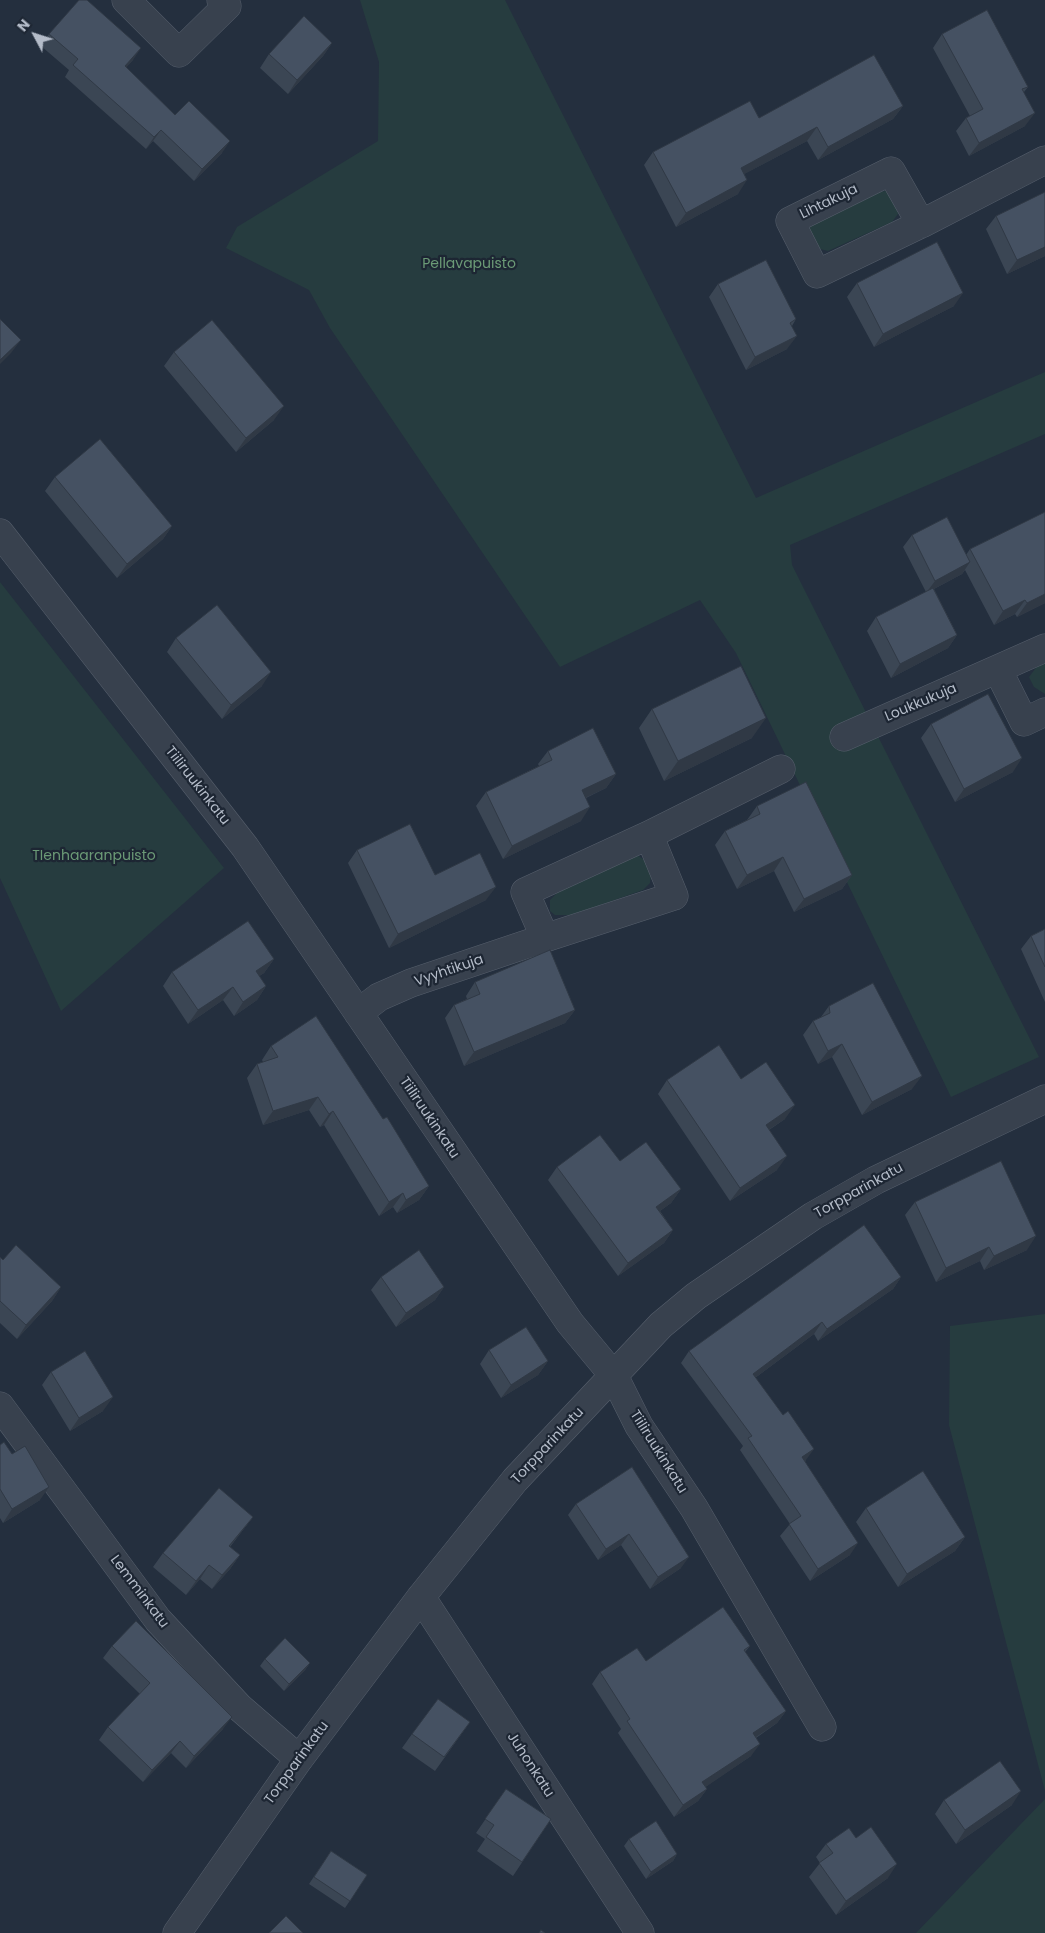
<!DOCTYPE html>
<html>
<head>
<meta charset="utf-8">
<style>
  body { margin:0 }
  #map { position:relative; width:1045px; height:1933px; overflow:hidden; background:#242f3e; font-family:Poppins,sans-serif }
  canvas { display:block }
  .north { position:absolute; left:10px; top:10px; width:50px; height:50px; -webkit-text-stroke:4px #1d2633; paint-order:stroke; rotate:310deg; font-size:14px; font-weight:700; line-height:20px; text-align:center; color:#b4bcc9 }
  .north::after { content:''; display:block; margin:auto; width:18px; height:22px; background:#b4bcc9; clip-path:polygon(50% 0,100% 100%,50% 72%,0 100%) }
</style>
</head>
<body>
<div id="map">
<canvas width="1045" height="1933"></canvas>
<div class="north">N</div>
</div>
<script>
const context = document.querySelector('canvas').getContext('2d');
context.lineJoin = 'round';
function paint(path, color) {
  context.fillStyle = color;
  context.fill(path, 'evenodd');
}
function poly(rows) {
  const path = new Path2D();
  for (const r of rows) {
    path.moveTo(r[0], r[1]);
    for (let i = 2; i < r.length; i += 2) path.lineTo(r[i], r[i + 1]);
  }
  return path;
}
function strokePath(path, color, width, dash) {
  context.strokeStyle = color;
  context.lineWidth = width;
  context.lineCap = dash ? 'butt' : 'round';
  context.setLineDash(dash || []);
  context.stroke(path);
}
function write(font, color, halo, rows, align = 'center') {
  context.font = font + ' Poppins,sans-serif';
  context.lineWidth = 4.5;
  context.setLineDash([]);
  context.textBaseline = 'middle';
  context.strokeStyle = halo;
  context.fillStyle = color;
  for (const [text, x, y, turn = 0] of rows) {
    context.save();
    context.translate(x, y);
    context.rotate((+turn || 0) * Math.PI / 180);
    context.textAlign = isNaN(turn) ? turn : align;
    if (halo) context.strokeText(text, 0, 0);
    context.fillText(text, 0, 0);
    context.restore();
  }
}
const green = poly([
  [360,0,505,0,756,498,1045,372,1045,434,790,545,792,565,1039,1057,951,1097,736,653,700,600,560,667,330,328,309,290,226,248,237,227,378,141,379,62],
  [886,191,897,201,898,214,892,222,828,251,816,248,810,239,810,227,819,218,877,192],
  [0,582,224,868,61,1011,0,878],
  [1045,662,1045,694,1034,687,1029,677,1038,665],
  [637,855,646,861,651,875,650,883,643,890,572,915,555,915,550,911,550,900,562,888],
  [1045,1314,1045,1791,949,1425,950,1326],
  [1045,1799,1045,1933,916,1933]
]);
const minor = poly([
  [126,0,179,53,227,6,221,0],
  [921,224,891,171,790,221,817,274,921,224,1045,160],
  [0,533,245,847,570,1323,614,1376,639,1426,694,1508,822,1727],
  [998,670,1024,722,1045,712],
  [844,737,1045,648],
  [649,835,781,769],
  [358,1013,379,997,411,983,545,938,525,892,649,835,674,896,545,938],
  [0,1406,158,1620,239,1707,299,1759],
  [421,1597,640,1933],
  [177,1933,299,1759,421,1597,515,1480,661,1325,696,1296,813,1216,876,1180,1045,1099]
]);
const wall = poly([
  [49,34,133,60,126,67,175,115,222,153,194,181,153,141,146,149,65,77,69,70,41,46],
  [942,34,1028,87,1024,92,1025,126,969,156,956,131,966,118,970,116,933,48],
  [332,43,323,56,288,94,260,68,269,54],
  [903,106,893,119,818,160,807,141,744,174,738,194,676,227,644,165,653,152,759,118],
  [996,216,1045,256,1007,274,986,229],
  [857,283,954,306,874,347,847,297],
  [718,284,796,319,792,326,787,349,746,370,709,297],
  [174,352,274,420,236,452,164,366],
  [55,477,172,526,163,539,117,578,45,491],
  [1045,512,1045,603,1017,617,1015,614,994,625,965,570,962,574,934,589,957,635,948,648,891,678,867,631,876,617,926,592,903,547,912,535,966,555,970,549],
  [176,638,262,686,222,719,167,652],
  [652,709,752,738,664,781,639,728],
  [931,724,1013,772,955,802,921,738],
  [548,751,616,774,606,788,586,798,581,821,503,859,476,806,486,792,539,766,538,764],
  [757,806,852,875,842,889,794,912,774,871,737,889,715,845,725,831,747,820],
  [357,850,486,900,389,948,348,863],
  [1045,929,1045,1002,1021,949,1031,936],
  [274,959,264,973,259,976,266,986,257,1000,234,1016,223,1000,188,1024,163,986,172,972],
  [475,982,575,1010,565,1023,464,1066,445,1018,454,1005,467,999,466,996],
  [829,1006,912,1089,862,1115,832,1057,818,1064,803,1035,813,1021,821,1017],
  [271,1046,383,1119,429,1186,419,1200,397,1213,393,1207,379,1216,324,1125,320,1127,309,1110,263,1125,247,1078,257,1064,263,1062,262,1060],
  [741,1079,785,1119,769,1130,777,1170,730,1201,658,1094,667,1080],
  [620,1161,681,1189,671,1203,660,1211,673,1230,664,1243,618,1276,548,1180,557,1167],
  [915,1202,1027,1250,984,1270,980,1261,936,1282,905,1215],
  [0,1257,3,1260,61,1287,52,1301,17,1339,0,1323],
  [381,1277,444,1287,435,1300,396,1327,371,1290],
  [901,1277,893,1289,818,1341,814,1334,755,1378,806,1460,805,1461,850,1555,810,1581,780,1536,790,1524,740,1450,743,1446,681,1363,689,1351],
  [489,1350,548,1361,538,1375,501,1398,480,1364],
  [51,1372,103,1411,70,1431,42,1385],
  [0,1445,40,1500,3,1523,0,1518],
  [632,1467,681,1568,650,1589,621,1545,598,1560,568,1515,576,1504],
  [866,1508,965,1537,955,1551,898,1587,856,1522],
  [253,1517,243,1530,230,1547,240,1555,230,1569,212,1589,200,1579,186,1595,153,1567,163,1553],
  [112,1646,223,1729,186,1768,171,1753,143,1782,99,1740,108,1727,140,1694,103,1658],
  [750,1646,745,1652,786,1711,777,1723,756,1738,751,1756,705,1787,707,1789,698,1801,674,1817,618,1733,621,1729,592,1684,600,1672,646,1661],
  [265,1659,310,1663,305,1670,284,1691,260,1666],
  [470,1722,435,1771,402,1748,412,1734],
  [506,1789,551,1819,513,1876,477,1851,485,1839,476,1833],
  [944,1800,1012,1805,956,1844,935,1814],
  [856,1838,888,1878,836,1915,809,1877,820,1863,816,1857,826,1844],
  [629,1839,677,1854,673,1861,646,1879,624,1846],
  [331,1851,367,1875,345,1908,309,1884]
]);
const shadedWall = poly([
  [332,43,323,56,288,94,297,80],
  [141,48,133,60,117,78,125,66],
  [903,106,893,119,818,160,828,147],
  [1035,113,1025,126,969,156,979,143],
  [817,127,807,141,731,181,741,168],
  [161,130,153,141,146,149,154,137],
  [230,141,222,153,194,181,202,169],
  [747,180,738,194,676,227,686,213],
  [1045,247,1045,256,1007,274,1017,260],
  [963,293,954,306,874,347,883,334],
  [797,336,787,349,746,370,755,357],
  [21,340,11,353,0,364,0,360],
  [284,406,274,420,236,452,246,438],
  [172,526,163,539,117,578,127,564],
  [970,562,962,574,926,593,935,581],
  [1045,594,1045,603,1017,617,1027,603],
  [1025,600,1015,614,994,625,1003,611],
  [957,635,948,648,891,678,900,664],
  [271,672,262,686,222,719,231,705],
  [766,718,752,738,664,781,678,761],
  [1022,758,1013,772,955,802,964,789],
  [616,774,606,788,572,804,582,790],
  [590,807,581,821,503,859,512,846],
  [783,857,774,871,737,889,747,875],
  [852,875,842,889,794,912,804,899],
  [496,887,486,900,389,948,398,934],
  [274,959,264,973,247,985,256,971],
  [266,986,257,1000,234,1016,243,1002],
  [233,987,223,1000,188,1024,198,1010],
  [575,1010,565,1023,464,1066,474,1052],
  [842,1044,832,1057,818,1064,828,1051],
  [922,1076,912,1089,862,1115,872,1102],
  [318,1097,309,1110,263,1125,273,1111],
  [795,1105,785,1119,756,1138,766,1125],
  [333,1111,324,1125,320,1127,329,1114],
  [787,1156,777,1170,730,1201,740,1188],
  [429,1186,419,1200,397,1213,406,1200],
  [681,1189,671,1203,647,1220,656,1207],
  [403,1193,393,1207,379,1216,389,1202],
  [673,1230,664,1243,618,1276,628,1263],
  [1036,1236,1027,1250,984,1270,994,1256],
  [989,1247,980,1261,936,1282,946,1268],
  [901,1277,893,1289,818,1341,827,1329],
  [61,1287,52,1301,17,1339,26,1325],
  [444,1287,435,1300,396,1327,406,1313],
  [822,1322,814,1334,744,1386,753,1374],
  [548,1361,538,1375,501,1398,511,1385],
  [113,1397,103,1411,70,1431,79,1418],
  [814,1449,806,1460,794,1469,802,1457],
  [49,1487,40,1500,3,1523,12,1509],
  [253,1517,243,1530,219,1559,229,1546],
  [629,1534,621,1545,598,1560,606,1549],
  [965,1537,955,1551,898,1587,907,1574],
  [858,1543,850,1555,810,1581,818,1569],
  [240,1555,230,1569,212,1589,222,1575],
  [689,1557,681,1568,650,1589,658,1577],
  [209,1565,200,1579,186,1595,196,1581],
  [310,1663,305,1670,284,1691,289,1684],
  [786,1711,777,1723,744,1745,753,1733],
  [232,1717,223,1729,186,1768,194,1756],
  [180,1741,171,1753,143,1782,152,1770],
  [760,1744,751,1756,694,1795,702,1782],
  [707,1789,698,1801,674,1817,683,1805],
  [1021,1791,1012,1805,956,1844,965,1830],
  [677,1854,673,1861,646,1879,651,1872],
  [897,1864,888,1878,836,1915,846,1901]
]);
const building = poly([
  [79,0,87,0,141,48,125,66,175,115,189,101,230,141,202,169,161,130,154,137,73,65,78,59,49,34,79,0],
  [987,10,1028,87,1022,89,1035,113,979,143,966,118,983,109,942,34,987,10],
  [304,16,332,43,297,80,269,54,304,16],
  [874,55,903,106,828,147,817,127,741,168,747,180,686,213,653,152,750,101,759,118,874,55],
  [1045,192,1045,247,1017,260,996,216,1045,192],
  [937,242,963,293,883,334,857,283,937,242],
  [766,260,796,319,790,323,797,336,755,357,718,284,766,260],
  [0,319,21,340,0,360,0,319],
  [212,320,284,406,246,438,174,352,212,320],
  [100,439,172,526,127,564,55,477,100,439],
  [1045,512,1045,594,1027,603,1025,600,1003,611,970,549,1045,512],
  [947,517,970,562,935,581,912,535,947,517],
  [933,588,957,635,900,664,876,617,933,588],
  [217,605,271,672,231,705,176,638,217,605],
  [741,666,766,718,678,761,652,709,741,666],
  [988,694,1022,758,964,789,931,724,988,694],
  [593,728,616,774,582,790,590,807,512,846,486,792,552,760,548,751,593,728],
  [806,782,852,875,804,899,783,857,747,875,725,831,760,814,757,806,806,782],
  [410,824,435,875,480,853,496,887,398,934,357,850,410,824],
  [248,921,274,959,256,971,266,986,243,1002,233,987,198,1010,172,972,248,921],
  [1045,929,1045,967,1031,936,1045,929],
  [550,950,575,1010,474,1052,454,1005,480,994,475,982,550,950],
  [873,983,922,1076,872,1102,842,1044,828,1051,813,1021,830,1013,829,1006,873,983],
  [316,1016,383,1119,387,1117,429,1186,406,1200,403,1193,389,1202,333,1111,329,1114,318,1097,273,1111,257,1064,278,1057,271,1046,316,1016],
  [719,1045,741,1079,766,1062,795,1105,766,1125,787,1156,740,1188,667,1080,719,1045],
  [600,1135,620,1161,646,1142,681,1189,656,1207,673,1230,628,1263,557,1167,600,1135],
  [1001,1161,1036,1236,994,1256,989,1247,946,1268,915,1202,1001,1161],
  [864,1225,901,1277,827,1329,822,1322,753,1374,783,1415,788,1411,814,1449,802,1457,858,1543,818,1569,789,1524,801,1516,748,1438,752,1436,689,1351,864,1225],
  [16,1245,61,1287,26,1325,0,1301,0,1257,3,1260,16,1245],
  [419,1250,444,1287,406,1313,381,1277,419,1250],
  [526,1327,548,1361,511,1385,489,1350,526,1327],
  [85,1351,113,1397,79,1418,51,1372,85,1351],
  [4,1442,12,1454,25,1446,49,1487,12,1509,0,1489,0,1445,4,1442],
  [632,1467,689,1557,658,1577,629,1534,606,1549,576,1504,632,1467],
  [923,1471,965,1537,907,1574,866,1508,923,1471],
  [219,1488,253,1517,229,1546,240,1555,222,1575,209,1565,196,1581,163,1553,219,1488],
  [723,1607,750,1646,744,1650,786,1711,753,1733,760,1744,702,1782,707,1789,683,1805,627,1721,630,1719,600,1672,637,1648,646,1661,723,1607],
  [136,1621,232,1717,194,1756,180,1741,152,1770,108,1727,150,1683,112,1646,136,1621],
  [285,1638,310,1663,289,1684,265,1659,285,1638],
  [438,1699,470,1722,444,1757,412,1734,438,1699],
  [1000,1761,1021,1791,965,1830,944,1800,1000,1761],
  [506,1789,551,1819,522,1862,486,1837,494,1825,485,1819,506,1789],
  [656,1821,677,1854,651,1872,629,1839,656,1821],
  [871,1827,897,1864,846,1901,819,1863,833,1853,826,1844,849,1828,856,1838,871,1827],
  [331,1851,367,1875,350,1901,314,1877,331,1851],
  [286,1916,303,1933,269,1933,286,1916],
  [541,1930,545,1933,539,1933,541,1930]
]);
const streetNames = [
  ["Lihtakuja",829,202,-26],
  ["Loukkukuja",921,703,-23],
  ["Tiiliruukinkatu",197,786,52],
  ["Vyyhtikuja",449,971,-19],
  ["Tiiliruukinkatu",429,1118,56],
  ["Torpparinkatu",859,1191,-29],
  ["Torpparinkatu",548,1446,-47],
  ["Tiiliruukinkatu",658,1452,58],
  ["Lemminkatu",139,1592,53],
  ["Torpparinkatu",297,1763,-54],
  ["Juhonkatu",530,1765,57]
];
const parkNames = [
  ["Pellavapuisto",469,264],
  ["TIenhaaranpuisto",94,856]
];
paint(green, '#263c3f');
strokePath(minor, '#565f6c', 29);
strokePath(minor, '#38414e', 28);
paint(wall, '#3b4654');
paint(shadedWall, '#303945');
paint(building, '#455162');
strokePath(building, '#303945', 1);
write('14px', '#b4bcc9', '#1d2633', streetNames);
write('14px', '#6b9a76', '#1d2633', parkNames);
</script>
</body>
</html>
